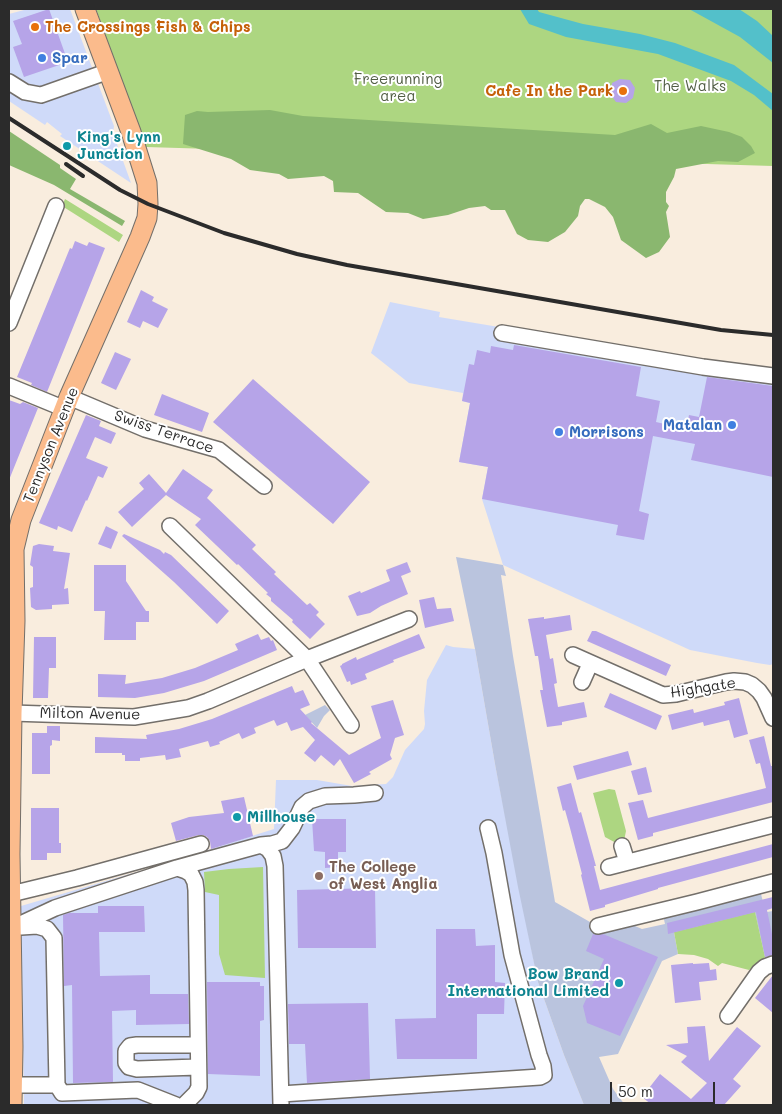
<!DOCTYPE html>
<html>
<head>
<meta charset="utf-8">
<style>
  body { margin:0 }
  #map { position:relative; width:782px; height:1114px; overflow:hidden; background:#f9edde; font-family:Mali,sans-serif }
  canvas { display:block }
  .frame { position:absolute; inset:0; border:10px solid #2b2b2b; pointer-events:none }
  .scale { position:absolute; left:610px; top:1082px; width:105px; height:22px; box-sizing:border-box; border:2px solid #2b2b2b; border-top:0; padding-left:6px; font-size:15px; line-height:18px; white-space:nowrap; color:#2b2b2b; -webkit-text-stroke:4px #fff; paint-order:stroke }
</style>
</head>
<body>
<div id="map">
<canvas width="782" height="1114"></canvas>
<div class="frame"></div>
<div class="scale">50 m</div>
</div>
<script>
const context = document.querySelector('canvas').getContext('2d');
context.lineJoin = 'round';
function paint(path, color) {
  context.fillStyle = color;
  context.fill(path, 'evenodd');
}
function poly(rows) {
  const path = new Path2D();
  for (const r of rows) {
    path.moveTo(r[0], r[1]);
    for (let i = 2; i < r.length; i += 2) path.lineTo(r[i], r[i + 1]);
  }
  return path;
}
function strokePath(path, color, width, dash) {
  context.strokeStyle = color;
  context.lineWidth = width;
  context.lineCap = dash ? 'butt' : 'round';
  context.setLineDash(dash || []);
  context.stroke(path);
}
function write(font, color, halo, rows, align = 'center') {
  context.font = font + ' Mali,sans-serif';
  context.lineWidth = 4;
  context.setLineDash([]);
  context.textBaseline = 'middle';
  context.strokeStyle = halo;
  context.fillStyle = color;
  for (const [text, x, y, turn = 0] of rows) {
    context.save();
    context.translate(x, y);
    context.rotate((+turn || 0) * Math.PI / 180);
    context.textAlign = isNaN(turn) ? turn : align;
    if (halo) context.strokeText(text, 0, 0);
    context.fillText(text, 0, 0);
    context.restore();
  }
}
const built = poly([
  [28,9,70,9,114,126,113,133,131,183,60,136,62,134,47,122,45,125,9,101,9,14],
  [390,302,440,312,439,317,499,327,773,381,773,664,770,665,757,663,690,650,503,565,482,499,488,467,459,462,470,403,462,401,463,393,409,383,371,353],
  [446,645,453,647,475,649,495,764,538,982,564,1055,584,1105,24,1105,21,906,160,865,274,829,276,780,317,780,352,786,386,784,393,777,405,750,424,729,425,724,424,711,427,680]
]);
const industrial = poly([
  [456,557,503,565,506,576,501,575,513,656,555,902,604,930,628,923,642,929,665,924,663,915,760,890,765,910,767,912,773,911,773,955,765,957,755,913,674,932,678,954,662,961,618,1054,599,1057,613,1089,625,1105,584,1105,564,1055,538,982,518,887,495,764,475,649],
  [325,705,330,710,324,716,317,728,305,715]
]);
const green = poly([
  [96,9,773,9,773,166,146,147],
  [65,199,123,235,119,242,62,206],
  [609,789,615,790,626,831,624,841,616,843,605,837,593,793],
  [263,867,265,978,225,975,219,954,219,895,205,892,204,872,229,869],
  [755,912,765,957,749,970,722,963,718,966,708,959,694,955,678,954,674,932]
]);
const forest = poly([
  [270,110,303,116,615,135,651,124,667,133,701,126,729,132,742,137,751,146,755,153,738,162,718,161,676,169,674,177,666,192,666,202,669,206,666,212,670,237,659,252,646,258,621,240,613,217,605,207,589,199,585,199,580,206,578,216,565,232,548,242,528,240,517,234,505,210,491,210,485,206,469,208,448,215,423,219,408,213,386,212,358,193,334,192,333,181,324,176,288,179,279,174,250,170,231,159,183,144,185,115,197,111,208,112],
  [9,131,60,165,60,168,76,179,70,189,125,221,122,226,54,185,9,165]
]);
const water = poly([
  [520,9,537,9,539,12,583,24,640,34,675,43,734,65,773,94,773,111,754,95,731,81,658,54,566,37,529,24],
  [689,9,739,9,757,21,773,36,773,63,740,37]
]);
const building = poly([
  [49,9,68,62,24,77,13,47,22,44,13,21],
  [620,79,630,80,635,88,633,98,626,103,616,102,610,94,612,83],
  [75,241,87,246,89,242,105,248,47,392,31,385,32,383,17,377,70,248,72,249],
  [141,290,154,297,152,301,168,309,158,328,143,321,140,328,127,322],
  [514,345,641,367,636,396,660,401,656,422,686,429,689,415,699,417,707,377,773,386,773,477,691,460,695,444,653,436,639,511,649,514,644,540,616,535,618,525,482,499,488,467,459,462,470,403,462,401,469,364,474,365,477,350,490,353,491,346,513,350],
  [115,352,131,359,116,390,101,383],
  [253,379,370,482,333,524,213,422],
  [162,394,209,413,202,432,154,415],
  [9,400,20,404,23,402,38,408,9,480],
  [86,415,101,421,99,426,116,433,111,444,95,437,86,458,108,467,103,478,98,476,87,501,86,500,72,532,58,526,57,530,39,523],
  [183,469,213,490,207,498,256,545,252,549,276,572,274,574,307,605,310,603,319,612,316,615,325,624,310,639,292,622,293,620,271,601,271,598,266,594,268,593,238,564,237,565,195,525,201,519,166,495,132,527,118,512,144,489,139,483,149,474,166,493],
  [106,526,118,532,111,549,98,544],
  [124,534,160,550,164,554,165,552,171,555,229,611,217,624,174,582,122,536],
  [39,544,54,546,53,551,70,553,64,589,68,588,69,604,52,605,52,609,36,610,31,607,30,588,33,587,33,567,30,565,33,546],
  [407,562,411,572,401,576,408,594,381,606,370,613,357,616,348,596,360,591,361,593,390,581,386,570],
  [94,565,126,565,126,581,146,611,149,611,149,622,136,622,136,640,104,640,105,611,94,611],
  [434,597,437,609,451,608,454,621,425,628,419,600],
  [570,615,572,630,546,635,550,659,553,658,557,683,554,684,558,707,584,702,587,717,562,722,562,725,547,727,540,690,543,690,538,656,535,656,528,619,544,617,544,619],
  [592,631,596,631,671,665,666,676,587,641],
  [258,634,261,640,269,637,271,641,273,640,277,650,204,681,164,693,135,698,98,697,98,674,126,675,125,684,162,678,195,668,238,650,235,644],
  [419,634,425,648,393,660,394,662,365,674,367,679,351,685,350,681,347,682,340,666,342,665,342,664,356,657,357,660,359,659],
  [34,637,56,637,56,668,49,668,48,698,33,698],
  [292,686,295,693,303,690,310,705,300,709,312,722,311,723,349,755,381,738,371,706,393,700,404,735,395,738,390,755,392,759,369,772,371,774,354,783,340,759,334,766,321,755,315,762,304,753,315,740,303,727,291,731,287,722,277,726,274,720,254,728,256,733,242,739,239,733,219,742,220,744,210,747,208,741,179,749,181,757,166,760,165,755,140,758,140,761,125,761,125,755,122,755,122,753,95,753,95,737,147,739,146,735,179,729,212,719],
  [610,693,662,716,656,730,604,707],
  [739,698,748,734,734,738,729,720,704,726,703,722,672,730,668,715,693,709,694,713,725,705,724,702],
  [47,726,60,726,60,741,52,740,52,745,50,746,50,774,32,774,32,733,47,733],
  [764,736,771,766,773,766,773,802,653,833,653,836,638,840,628,803,643,800,648,818,766,788,760,763,756,764,749,740],
  [628,751,632,765,577,780,573,766],
  [646,767,652,792,638,795,631,771],
  [571,783,579,813,581,812,596,866,594,866,600,890,773,844,773,857,658,888,658,889,605,905,605,907,590,911,581,875,582,874,570,828,565,810,563,811,557,787],
  [244,797,253,836,211,849,210,841,207,837,203,835,199,835,176,841,171,823,189,817,224,813,221,801],
  [31,808,59,808,59,843,61,843,61,853,47,853,47,860,31,860],
  [312,819,346,819,346,852,338,852,338,867,325,868,325,852,314,851],
  [375,888,376,948,298,948,297,890],
  [773,897,773,908,767,910,773,939,773,955,765,957,756,912,668,934,667,923],
  [98,906,144,906,145,932,99,932,100,976,150,975,150,994,188,994,189,1024,136,1025,136,1010,112,1011,113,1082,73,1083,72,985,64,986,63,915,69,913,98,913],
  [436,929,475,929,476,946,495,945,495,982,505,983,504,1014,477,1014,477,1059,397,1059,395,1019,436,1018],
  [593,934,596,935,603,934,658,957,620,1036,587,1023,583,1006,604,959,586,951],
  [693,963,693,964,709,963,710,970,716,969,717,980,699,982,701,1000,675,1003,671,965],
  [773,975,773,1013,755,998],
  [207,982,260,982,260,986,264,986,264,1020,260,1021,260,1076,208,1074],
  [368,1003,370,1079,307,1083,305,1044,289,1044,288,1004],
  [705,1026,709,1061,737,1027,761,1046,733,1079,741,1086,724,1105,652,1105,642,1097,660,1074,691,1099,707,1083,681,1062,687,1056,666,1045,688,1043,687,1027]
]);
const minor = poly([
  [9,82,25,92,41,95,109,71],
  [9,323,56,206],
  [502,333,703,367,773,376],
  [9,386,65,409],
  [69,397,145,429,219,450,264,486],
  [170,526,307,659,351,725],
  [573,655,663,695,676,694,726,682,734,681,745,682,752,685,759,691,764,698,773,718],
  [582,682,590,664],
  [12,713,134,717,188,708,208,701,307,659,409,619],
  [261,845,268,849,273,856,275,866,281,1105],
  [622,846,627,862],
  [609,867,773,825],
  [177,868,186,871,191,874,195,882,196,890,199,1087,196,1093,184,1105],
  [11,894,77,878,201,844],
  [598,926,697,902,773,882],
  [21,927,37,926,47,929,54,938,57,1085,62,1093,138,1090,176,1105],
  [12,928,55,908,177,868,261,845,272,844,282,841,292,828,302,807,309,801,325,796,354,795,375,793],
  [728,1016,759,972,765,967,773,964],
  [197,1045,137,1045,130,1046,126,1051,126,1063,129,1067,137,1069,198,1067],
  [12,1085,57,1085],
  [281,1094,540,1077,544,1075,543,1066,539,1055,512,955,494,853,488,828]
]);
const major = poly([
  [12,1105,13,1047,10,854,12,713,15,621,14,549,21,520,69,397,140,237,147,218,148,204,147,183,131,132,85,9]
]);
const rail = poly([
  [9,118,120,190,148,204,224,233,297,254,347,265,721,330,773,335],
  [66,164,83,176]
]);
const markers = [
  [35,27,5,"#e8710a"],
  [42,58,5,"#3f7fe0"],
  [623,91,5,"#e8710a"],
  [67,146,5,"#0f9aa8"],
  [732,425,5,"#3f7fe0"],
  [559,432,5,"#3f7fe0"],
  [237,817,5,"#0f9aa8"],
  [319,876,5,"#8d6e63"],
  [619,983,5,"#0f9aa8"]
];
const foodNames = [
  ["The Crossings Fish & Chips",45,27],
  ["Cafe In the Park",613,91,"right"]
];
const shopNames = [
  ["Spar",52,58],
  ["Matalan",722,425,"right"],
  ["Morrisons",569,432]
];
const parkNames = [
  ["Freerunning",398,79],
  ["area",398,96],
  ["The Walks",690,86]
];
const cultureNames = [
  ["King's Lynn",77,137],
  ["Junction",77,154],
  ["Millhouse",247,817],
  ["Bow Brand",609,974,"right"],
  ["International Limited",609,991,"right"]
];
const streetNames = [
  ["Swiss Terrace",164,432,19],
  ["Tennyson Avenue",51,445,-68],
  ["Highgate",703,688,-9],
  ["Milton Avenue",90,714,1]
];
const educationNames = [
  ["The College",329,867],
  ["of West Anglia",329,884]
];
paint(built, '#cfdaf9');
paint(industrial, '#bac4de');
paint(green, '#add681');
paint(forest, '#8ab76f');
paint(water, '#53c0ca');
paint(building, '#b6a4e8');
strokePath(minor, '#736f6a', 18);
strokePath(major, '#736f6a', 21);
strokePath(minor, '#fff', 15);
strokePath(major, '#fbbb8c', 19);
strokePath(rail, '#2b2b2b', 4);
for (const [x, y, r, color] of markers) {
  const dot = new Path2D();
  dot.arc(x, y, r, 0, 2 * Math.PI);
  context.fillStyle = color;
  context.fill(dot);
  strokePath(dot, '#fff', 2);
}
write('bold 15px', '#c56008', '#fff', foodNames, 'left');
write('bold 15px', '#366cbe', '#fff', shopNames, 'left');
write('15px', '#525e45', '#fff', parkNames);
write('bold 15px', '#0d838f', '#fff', cultureNames, 'left');
write('15px', '#2b2b2b', '#fff', streetNames);
write('bold 15px', '#785e54', '#fff', educationNames, 'left');
</script>
</body>
</html>
